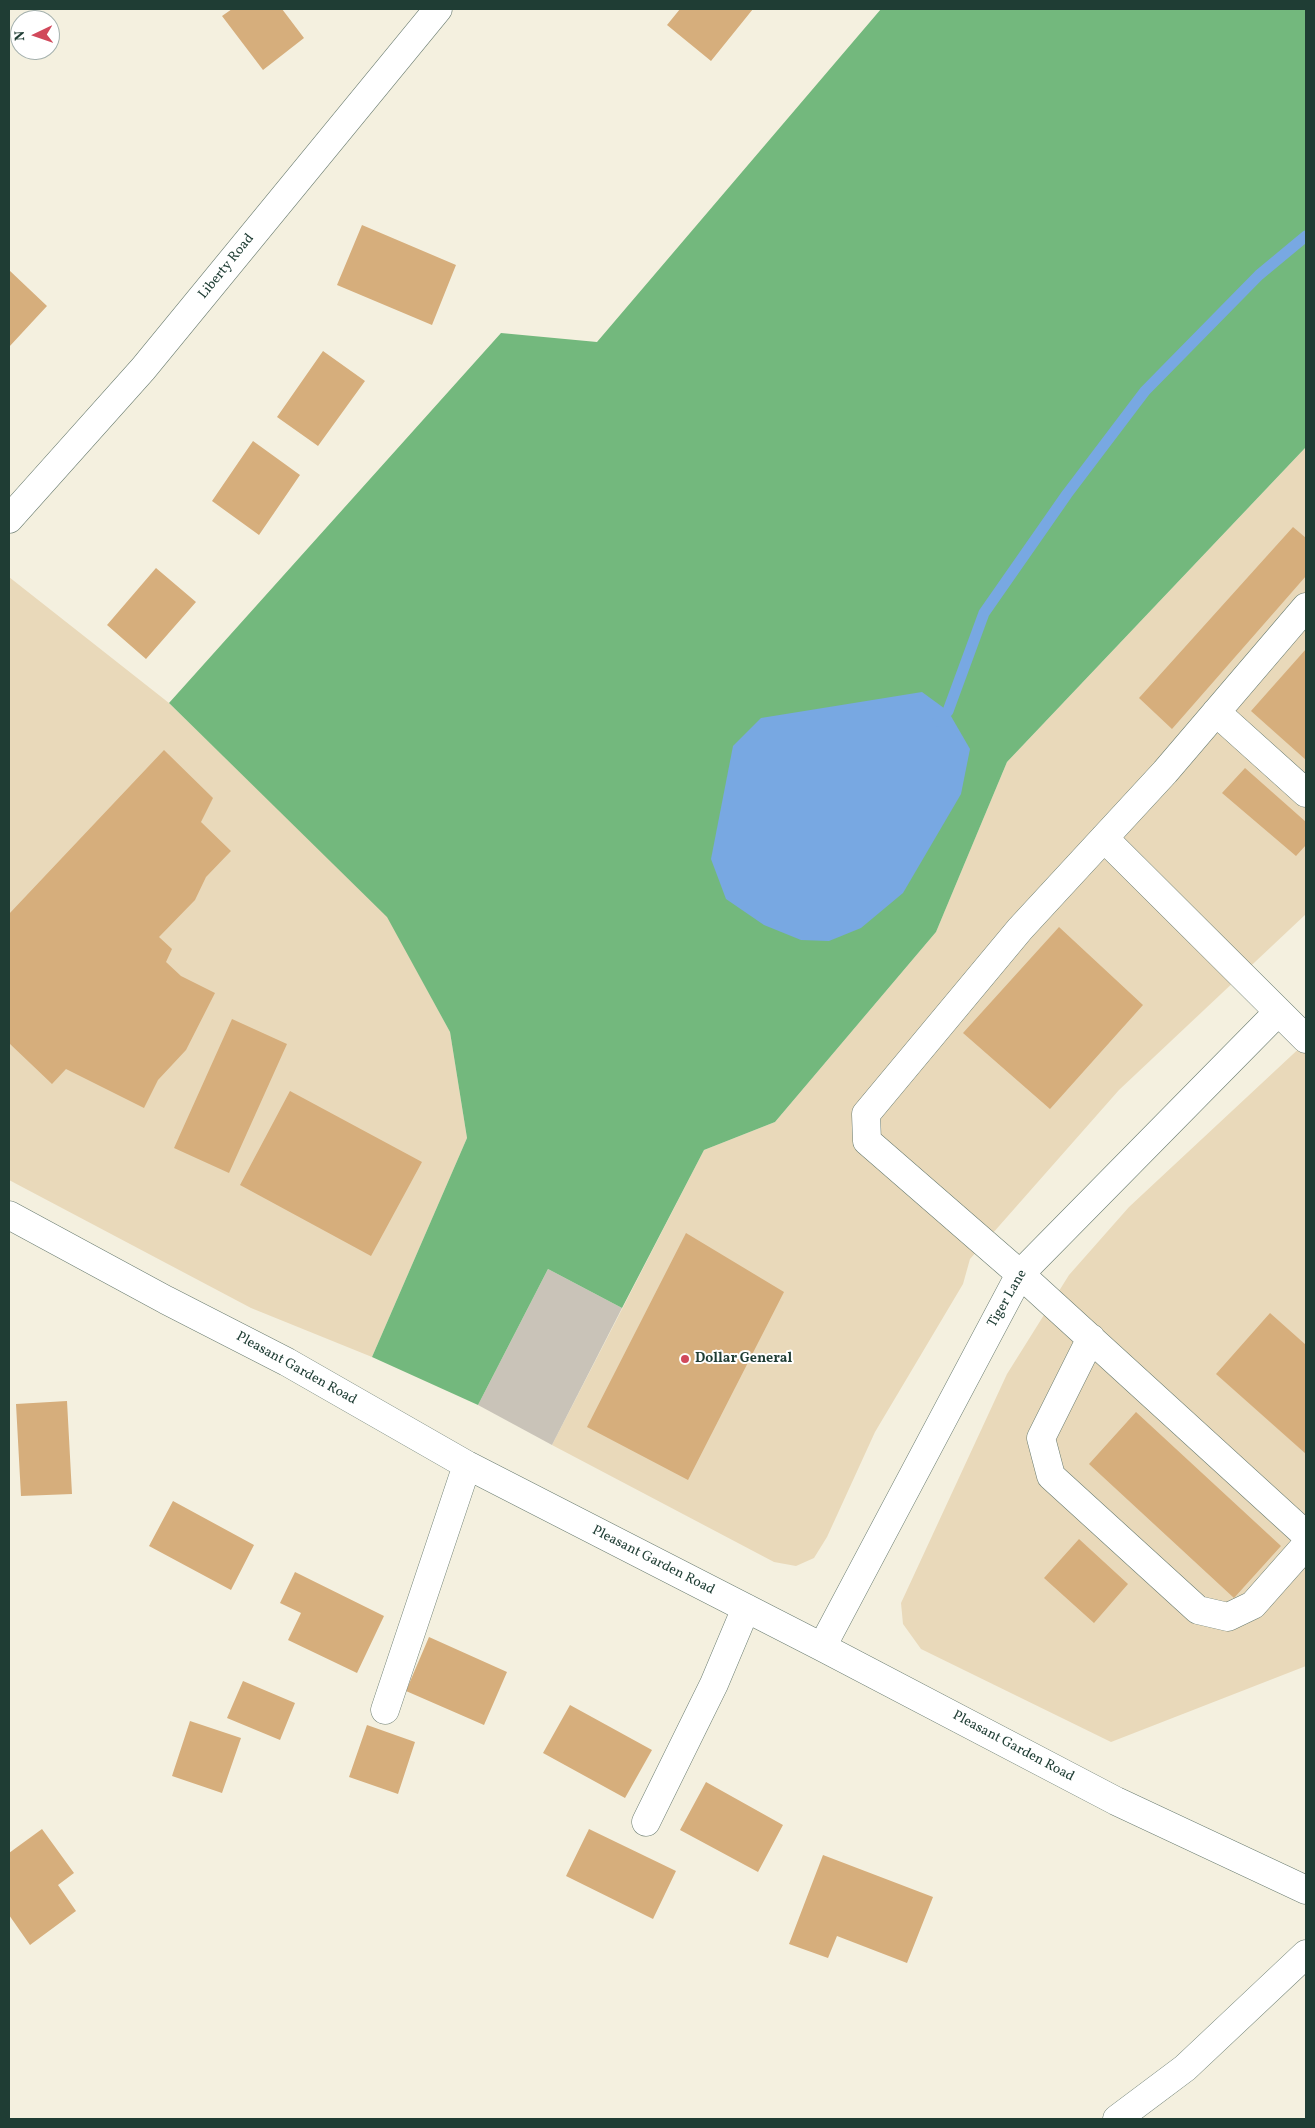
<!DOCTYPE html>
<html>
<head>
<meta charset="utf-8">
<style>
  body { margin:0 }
  #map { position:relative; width:1315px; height:2128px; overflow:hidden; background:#f4f0df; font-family:Vollkorn,serif }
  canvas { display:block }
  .frame { position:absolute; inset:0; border:10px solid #1f3d34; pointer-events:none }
  .north { position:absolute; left:10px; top:10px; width:50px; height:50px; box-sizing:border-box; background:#fff; border:1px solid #a5b1ae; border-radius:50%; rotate:267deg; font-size:14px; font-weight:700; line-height:20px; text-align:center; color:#1f3d34 }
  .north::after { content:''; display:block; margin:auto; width:18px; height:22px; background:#d1495b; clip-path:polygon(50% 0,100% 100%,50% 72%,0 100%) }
</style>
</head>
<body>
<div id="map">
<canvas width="1315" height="2128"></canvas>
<div class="frame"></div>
<div class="north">N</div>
</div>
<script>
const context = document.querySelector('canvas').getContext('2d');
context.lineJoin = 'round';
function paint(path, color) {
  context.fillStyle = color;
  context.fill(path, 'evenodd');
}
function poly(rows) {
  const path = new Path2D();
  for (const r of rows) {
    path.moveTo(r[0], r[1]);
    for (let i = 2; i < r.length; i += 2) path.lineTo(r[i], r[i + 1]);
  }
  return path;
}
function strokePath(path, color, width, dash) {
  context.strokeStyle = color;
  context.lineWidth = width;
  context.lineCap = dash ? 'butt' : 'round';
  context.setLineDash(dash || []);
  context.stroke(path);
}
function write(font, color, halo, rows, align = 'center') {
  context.font = font + ' Vollkorn,serif';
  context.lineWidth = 4;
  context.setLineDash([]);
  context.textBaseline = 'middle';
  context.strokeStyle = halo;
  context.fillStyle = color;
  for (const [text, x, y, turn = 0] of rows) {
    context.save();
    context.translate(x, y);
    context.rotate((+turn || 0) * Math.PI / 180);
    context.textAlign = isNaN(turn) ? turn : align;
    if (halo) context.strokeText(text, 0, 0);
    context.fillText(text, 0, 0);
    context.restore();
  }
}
const built = poly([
  [1306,447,1306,914,1119,1090,970,1259,963,1284,875,1432,827,1537,814,1558,796,1566,774,1562,552,1445,704,1150,775,1122,936,932,1007,762],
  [9,577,169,703,388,917,450,1032,467,1138,372,1357,251,1308,9,1180],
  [1306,1042,1306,1666,1111,1742,921,1649,903,1624,901,1603,1007,1374,1069,1275,1129,1207]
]);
const industrial = poly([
  [548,1269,622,1308,552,1445,478,1405]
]);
const forest = poly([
  [881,9,1306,9,1306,447,1007,762,936,932,775,1122,704,1150,622,1308,548,1269,478,1405,372,1357,467,1138,450,1032,387,917,169,703,501,333,597,342]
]);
const water = poly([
  [922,692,948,711,970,749,961,794,903,893,861,928,829,941,801,940,764,925,726,899,711,859,733,746,761,718]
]);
const stream = poly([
  [938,721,948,711,984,613,1067,494,1145,391,1259,275,1306,236]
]);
const building = poly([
  [232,9,282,9,304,38,263,70,222,16],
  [680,9,753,9,711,61,667,25],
  [362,225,456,265,432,325,337,285],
  [9,270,47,306,9,347],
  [323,351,365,381,318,446,277,417],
  [253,441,300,475,259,535,212,501],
  [1293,527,1306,538,1306,576,1172,729,1139,698],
  [156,568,196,602,146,659,107,625],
  [1306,649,1306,760,1251,711],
  [164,750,213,798,201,822,231,851,206,877,195,900,159,937,172,949,166,962,181,976,215,993,186,1050,158,1080,144,1108,66,1069,52,1084,9,1043,9,914],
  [1245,768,1306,822,1306,845,1296,856,1222,793],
  [1059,927,1143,1005,1050,1109,963,1033],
  [232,1019,287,1044,229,1173,174,1148],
  [290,1091,422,1162,371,1256,240,1185],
  [686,1233,784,1292,688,1480,587,1427],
  [1270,1313,1306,1345,1306,1454,1216,1374],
  [67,1401,72,1494,21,1496,16,1404],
  [1136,1412,1281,1546,1234,1598,1089,1464],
  [173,1501,254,1545,231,1590,149,1546],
  [1079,1539,1128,1584,1094,1623,1044,1578],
  [295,1572,384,1616,357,1673,288,1640,301,1613,280,1603],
  [429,1637,507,1672,484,1725,406,1691],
  [243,1681,295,1703,280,1740,227,1718],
  [570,1705,652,1750,625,1798,543,1753],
  [190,1721,241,1738,222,1793,172,1776],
  [367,1725,415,1742,398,1794,349,1777],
  [706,1782,783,1825,758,1872,680,1830],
  [42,1829,74,1873,58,1885,76,1911,30,1945,9,1915,9,1853],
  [589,1829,676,1871,653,1919,566,1876],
  [823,1855,933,1897,907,1963,837,1936,828,1958,789,1944]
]);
const minor = poly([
  [9,519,143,369,438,9],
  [1306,607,1165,772,1020,929,866,1114,867,1141,1020,1274,1306,1535],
  [1216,712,1306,793],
  [1104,838,1306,1039],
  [9,1215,166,1300,287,1362,467,1465,822,1647,1116,1801,1306,1890],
  [1091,1338,1041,1438,1051,1476,1198,1610,1228,1617,1253,1605,1306,1545],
  [822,1647,1020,1274,1278,1012],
  [385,1710,467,1465],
  [646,1822,714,1684,746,1608]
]);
const highway = poly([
  [1117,2119,1185,2068,1306,1954]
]);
const markers = [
  [685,1359,5,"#d1495b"]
];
const streetNames = [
  ["Liberty Road",227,267,-51],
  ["Tiger Lane",1008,1299,-60],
  ["Pleasant Garden Road",296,1369,29],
  ["Pleasant Garden Road",653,1561,27],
  ["Pleasant Garden Road",1013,1747,28]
];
const poiNames = [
  ["Dollar General",695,1359]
];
paint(built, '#e9d9ba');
paint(industrial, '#c9c3b8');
paint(forest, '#73b87d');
paint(water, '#78a8e2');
strokePath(stream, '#78a8e2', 11);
paint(building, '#d6ae7c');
strokePath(minor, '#6a7c70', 29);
strokePath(highway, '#6a7c70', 29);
strokePath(minor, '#fff', 28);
strokePath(highway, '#fff', 28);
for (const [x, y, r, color] of markers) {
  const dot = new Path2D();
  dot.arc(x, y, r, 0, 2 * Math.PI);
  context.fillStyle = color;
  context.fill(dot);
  strokePath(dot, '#fff', 2);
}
write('14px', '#1f3d34', '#fff', streetNames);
write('bold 14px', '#1f3d34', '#fff', poiNames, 'left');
</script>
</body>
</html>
